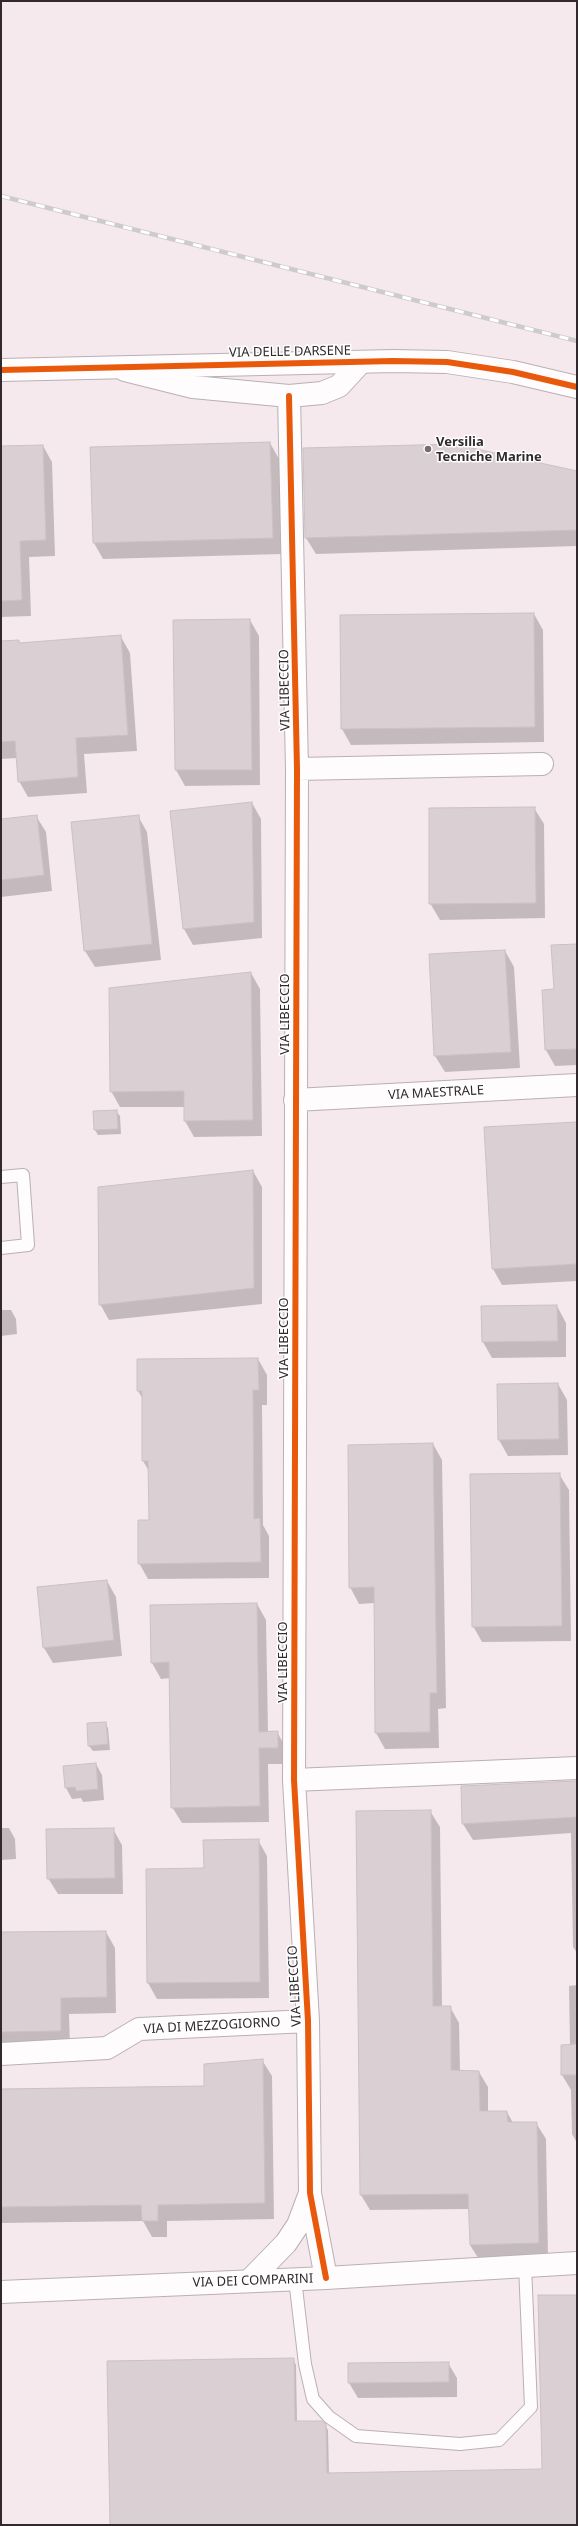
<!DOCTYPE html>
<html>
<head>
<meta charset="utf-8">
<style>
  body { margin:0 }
  #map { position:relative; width:578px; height:2526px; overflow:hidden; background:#f5e9ee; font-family:"Noto Sans",sans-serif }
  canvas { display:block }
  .frame { position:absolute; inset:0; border:2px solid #31292d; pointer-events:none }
</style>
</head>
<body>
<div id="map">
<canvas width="578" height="2526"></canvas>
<div class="frame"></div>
</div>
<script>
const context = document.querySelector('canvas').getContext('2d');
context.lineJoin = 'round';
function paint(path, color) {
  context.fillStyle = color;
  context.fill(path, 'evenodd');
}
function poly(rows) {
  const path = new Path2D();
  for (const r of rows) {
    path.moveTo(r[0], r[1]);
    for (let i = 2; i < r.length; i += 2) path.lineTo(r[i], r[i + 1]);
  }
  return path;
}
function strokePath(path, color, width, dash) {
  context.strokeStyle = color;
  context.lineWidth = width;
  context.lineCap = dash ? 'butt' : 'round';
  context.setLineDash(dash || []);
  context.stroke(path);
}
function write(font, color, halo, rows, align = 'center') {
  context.font = font + ' "Noto Sans",sans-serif';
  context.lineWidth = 3;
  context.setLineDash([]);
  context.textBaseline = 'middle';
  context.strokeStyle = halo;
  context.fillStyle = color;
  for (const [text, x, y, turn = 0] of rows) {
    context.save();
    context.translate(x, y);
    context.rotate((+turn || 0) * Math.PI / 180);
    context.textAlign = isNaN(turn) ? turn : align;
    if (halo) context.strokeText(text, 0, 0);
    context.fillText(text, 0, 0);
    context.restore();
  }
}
const shadow = poly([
  [270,443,279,459,282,554,103,559,94,543,91,448],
  [43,446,52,462,55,556,29,557,31,616,1,617,1,447],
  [577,472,577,546,316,554,306,538],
  [534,614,543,630,544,742,351,745,342,729],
  [250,620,259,636,260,785,185,786,176,770],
  [121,637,130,653,137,751,84,754,87,793,28,797,19,781,17,758,1,759,1,642,19,641,20,644],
  [252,803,261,819,262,938,193,945,184,929,171,812],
  [534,808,544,824,545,918,440,920,430,903],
  [36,816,46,832,52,891,1,897,1,820],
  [138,816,147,832,161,960,95,967,85,951,72,823],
  [577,945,577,1065,555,1066,546,1050,543,991,555,990],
  [505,951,514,967,520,1068,445,1072,435,1056],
  [251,973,260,989,262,1136,194,1137,185,1121,185,1107,120,1107,111,1091],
  [116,1111,120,1116,121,1134,98,1135,95,1130],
  [577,1123,577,1281,502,1285,493,1269],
  [253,1171,262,1187,262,1304,109,1320,100,1304],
  [557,1306,566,1323,566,1357,492,1358,483,1342,482,1307],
  [1,1310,11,1310,16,1319,17,1334,1,1336],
  [258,1359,267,1375,267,1405,262,1405,263,1525,269,1536,269,1578,148,1579,139,1563,150,1521,149,1471,143,1461,143,1399,138,1391],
  [558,1384,567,1400,568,1455,508,1456,499,1440],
  [1,1443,2,1482,1,1482],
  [433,1444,442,1460,446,1708,438,1709,439,1748,385,1749,376,1733,375,1603,359,1604,350,1587],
  [559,1474,569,1490,571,1641,482,1642,473,1626],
  [107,1581,116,1597,122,1656,53,1663,44,1648],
  [257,1604,266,1620,268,1732,277,1732,286,1748,287,1764,268,1764,269,1822,182,1823,172,1807,170,1678,161,1679,152,1663],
  [105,1723,108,1728,110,1750,93,1751,89,1746],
  [96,1764,102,1775,104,1800,83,1802,81,1798,72,1799,66,1788],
  [577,1782,577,1953,573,1947,571,1833,473,1840,463,1824],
  [430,1811,440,1827,442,2007,450,2007,459,2023,460,2071,479,2072,488,2087,488,2112,507,2112,513,2123,536,2123,546,2139,548,2258,480,2261,470,2245,470,2209,370,2210,361,2195],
  [1,1828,9,1828,15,1839,16,1859,1,1860],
  [113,1829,122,1845,123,1894,58,1894,48,1878],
  [258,1840,267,1856,269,1998,157,1999,148,1983,147,1870,205,1869],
  [106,1932,115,1948,116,2013,69,2014,70,2047,1,2048,1,1933],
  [577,1985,577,2143,572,2134,571,2090,562,2075,562,2046,570,2046,569,1986],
  [262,2060,272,2076,274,2219,167,2221,167,2237,152,2237,143,2221,1,2223,1,2090,205,2087],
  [577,2296,577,2525,112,2525,293,2359,296,2365,297,2422,325,2425,328,2430,329,2474,543,2470],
  [448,2363,457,2378,457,2397,358,2398,349,2383,349,2364]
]);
const building = poly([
  [270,442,273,538,93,543,90,447,270,442],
  [454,444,577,471,577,530,305,538,303,448,454,444],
  [43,445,46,540,20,541,22,600,1,601,1,446,43,445],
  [534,613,535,727,341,729,340,615,534,613],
  [250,619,252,770,175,770,173,620,250,619],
  [121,635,128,735,76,738,78,777,18,782,15,741,1,742,1,641,19,640,19,643,121,635],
  [252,802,254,922,183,929,170,811,252,802],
  [535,807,536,903,429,904,429,808,535,807],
  [37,815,44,875,1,880,1,819,37,815],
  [139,815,152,944,84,951,71,822,139,815],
  [577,944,577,1049,545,1050,542,990,554,989,551,945,577,944],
  [505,950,511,1052,434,1056,429,954,505,950],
  [251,972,253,1120,184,1121,184,1091,110,1092,109,988,251,972],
  [117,1110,118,1129,94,1130,93,1111,117,1110],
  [577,1122,577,1264,492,1269,484,1127,577,1122],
  [253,1170,254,1288,99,1305,98,1187,253,1170],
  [557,1305,558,1341,482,1342,481,1306,557,1305],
  [258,1358,259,1390,253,1390,254,1519,260,1518,261,1562,138,1564,138,1520,149,1520,148,1461,142,1461,142,1391,137,1391,137,1359,258,1358],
  [558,1383,559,1439,498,1440,497,1384,558,1383],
  [433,1443,437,1693,430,1693,430,1732,375,1733,374,1587,349,1588,348,1445,433,1443],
  [560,1473,562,1626,472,1627,470,1474,560,1473],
  [107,1580,114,1640,43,1648,37,1587,107,1580],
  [257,1603,259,1732,278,1731,278,1748,259,1748,260,1806,171,1808,169,1662,151,1663,150,1605,257,1603],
  [106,1722,108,1744,88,1746,87,1723,106,1722],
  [96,1763,98,1789,76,1791,75,1787,65,1788,63,1766,96,1763],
  [577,1781,577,1817,462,1824,461,1786,577,1781],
  [431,1810,433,2006,451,2006,451,2070,479,2071,480,2111,507,2111,508,2122,537,2122,539,2243,470,2245,468,2194,360,2195,356,1811,431,1810],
  [114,1828,115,1878,47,1879,46,1829,114,1828],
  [259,1839,260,1982,147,1983,146,1869,204,1868,203,1840,259,1839],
  [106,1931,107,1997,61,1998,61,2031,1,2032,1,1932,106,1931],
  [577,2044,577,2075,561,2075,561,2045,577,2044],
  [263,2059,265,2203,158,2205,158,2221,142,2221,141,2205,1,2207,1,2089,204,2086,204,2064,263,2059],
  [538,2295,577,2295,577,2525,110,2525,107,2361,294,2358,295,2421,322,2421,326,2424,327,2473,542,2469,538,2295],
  [449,2362,449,2382,348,2383,348,2363,449,2362]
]);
const service = poly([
  [1,1177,23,1175,28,1245,1,1248],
  [295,2279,305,2364,313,2399,329,2417,356,2436,460,2444,499,2440,531,2407,525,2266]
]);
const minor = poly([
  [125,370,193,387,289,396,322,393,339,386,361,362],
  [289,396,297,769,294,1780,308,2021,310,2193,326,2278],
  [297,769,542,764],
  [295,1100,577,1085],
  [294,1780,577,1768],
  [1,2054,107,2048,139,2029,308,2021],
  [250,2280,286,2243,298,2225,310,2193]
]);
const tertiary = poly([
  [1,370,393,361,447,362,513,372,577,387],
  [1,2292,326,2278,577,2263]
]);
const rail = poly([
  [1,196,577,341]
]);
const cycleway = poly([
  [1,370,393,361,447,362,513,372,577,387],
  [289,396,297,769,294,1780,308,2021,310,2193,326,2278]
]);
const markers = [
  [428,449,4,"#766c71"]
];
const streetNames = [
  ["VIA DELLE DARSENE",290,352,-1],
  ["VIA LIBECCIO",285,690,-91],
  ["VIA LIBECCIO",285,1014,-90],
  ["VIA MAESTRALE",436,1093,-3],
  ["VIA LIBECCIO",284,1338,-90],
  ["VIA LIBECCIO",283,1662,-90],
  ["VIA LIBECCIO",295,1986,-93],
  ["VIA DI MEZZOGIORNO",212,2026,-3],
  ["VIA DEI COMPARINI",253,2281,-2]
];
const poiNames = [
  ["Versilia",436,442],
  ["Tecniche Marine",436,457]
];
paint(shadow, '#0003');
paint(building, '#dad0d3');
strokePath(building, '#cbc1c4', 1);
strokePath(service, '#b9b0b4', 14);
strokePath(minor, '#b9b0b4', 24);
strokePath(tertiary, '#b9b0b4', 24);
strokePath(service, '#fefcfc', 12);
strokePath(minor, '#fefcfc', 22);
strokePath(tertiary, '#fefcfc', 22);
strokePath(rail, '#cecbcd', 4.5);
strokePath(rail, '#fff', 3, [9]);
strokePath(cycleway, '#e8590c', 6);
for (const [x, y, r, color] of markers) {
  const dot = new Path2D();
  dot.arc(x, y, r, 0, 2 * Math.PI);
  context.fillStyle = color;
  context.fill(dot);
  strokePath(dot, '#fff', 1.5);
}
write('13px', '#31292d', '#fff', streetNames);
write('bold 13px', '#31292d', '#fff', poiNames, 'left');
</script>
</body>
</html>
